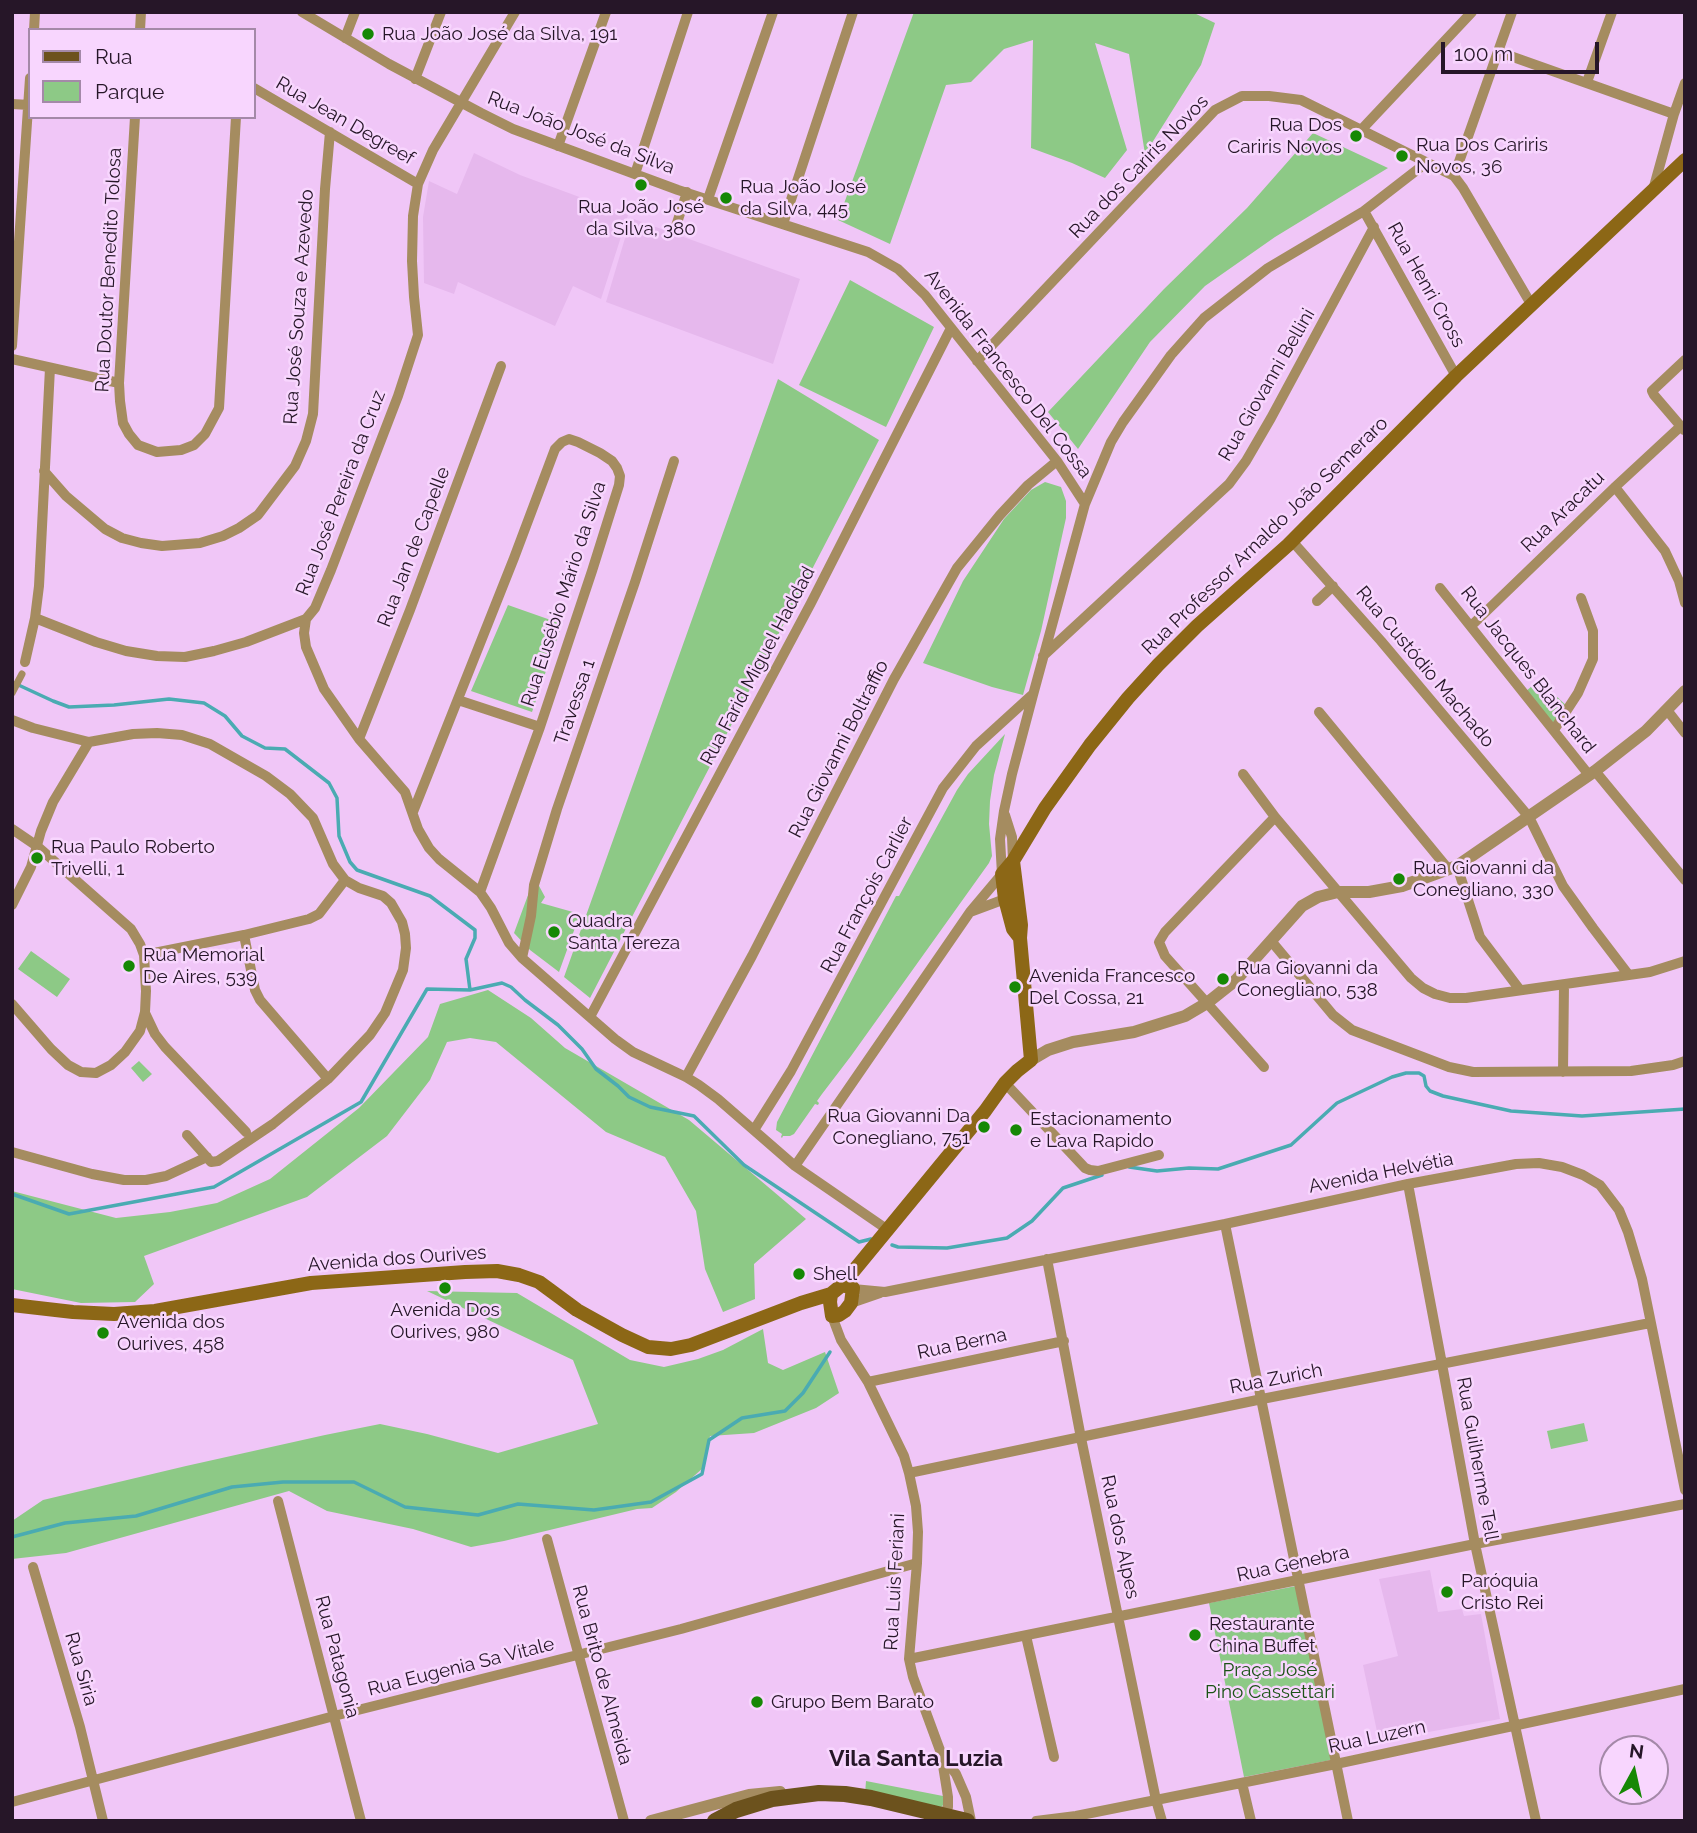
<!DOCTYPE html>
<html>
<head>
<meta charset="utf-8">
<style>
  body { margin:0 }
  #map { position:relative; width:1697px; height:1833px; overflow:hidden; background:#f0c6f7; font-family:Raleway,sans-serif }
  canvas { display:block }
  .frame { position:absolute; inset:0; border:14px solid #261628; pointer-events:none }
  .legend { position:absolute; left:28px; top:28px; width:228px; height:91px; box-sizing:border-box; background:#f8d6fe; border:2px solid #a489a8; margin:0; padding:9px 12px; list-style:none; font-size:21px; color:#261628 }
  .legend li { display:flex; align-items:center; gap:14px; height:35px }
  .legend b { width:35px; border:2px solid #a489a8 }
  .north { position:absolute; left:1599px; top:1735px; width:70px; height:70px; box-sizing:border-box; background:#f8d6fe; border:2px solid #a489a8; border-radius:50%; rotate:8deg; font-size:19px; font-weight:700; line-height:28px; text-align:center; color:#261628 }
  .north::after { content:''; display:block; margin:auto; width:24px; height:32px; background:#168805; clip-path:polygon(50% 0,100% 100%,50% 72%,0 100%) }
  .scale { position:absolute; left:1441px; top:42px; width:158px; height:32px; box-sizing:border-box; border:4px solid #261628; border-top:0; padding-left:9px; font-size:21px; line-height:24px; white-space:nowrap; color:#261628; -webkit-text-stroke:5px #f8d6fe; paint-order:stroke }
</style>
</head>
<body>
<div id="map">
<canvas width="1697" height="1833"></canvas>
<div class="frame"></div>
<ul class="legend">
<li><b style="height:9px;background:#6c521d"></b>Rua</li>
<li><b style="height:19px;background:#8dc986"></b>Parque</li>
</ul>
<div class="north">N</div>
<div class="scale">100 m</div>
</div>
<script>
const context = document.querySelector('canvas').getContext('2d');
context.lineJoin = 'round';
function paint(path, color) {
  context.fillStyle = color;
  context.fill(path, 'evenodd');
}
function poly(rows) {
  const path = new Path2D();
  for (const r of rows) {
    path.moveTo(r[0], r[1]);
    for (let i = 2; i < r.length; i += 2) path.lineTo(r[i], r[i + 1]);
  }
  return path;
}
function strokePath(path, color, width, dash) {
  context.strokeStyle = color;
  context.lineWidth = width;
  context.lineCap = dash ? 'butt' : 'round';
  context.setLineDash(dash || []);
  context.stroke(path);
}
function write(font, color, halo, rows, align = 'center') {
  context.font = font + ' Raleway,sans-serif';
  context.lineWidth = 5;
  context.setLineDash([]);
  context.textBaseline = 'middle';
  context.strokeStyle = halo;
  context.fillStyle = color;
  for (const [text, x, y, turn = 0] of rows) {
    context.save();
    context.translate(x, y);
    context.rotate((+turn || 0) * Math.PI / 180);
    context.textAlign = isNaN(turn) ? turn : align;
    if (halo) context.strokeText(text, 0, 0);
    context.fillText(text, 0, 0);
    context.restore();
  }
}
const built = poly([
  [474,153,520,175,628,215,601,299,573,286,555,326,458,282,454,294,424,283,423,217,429,181,457,194],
  [631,218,800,279,773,364,606,302],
  [1430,1570,1438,1612,1462,1609,1464,1616,1481,1614,1500,1719,1379,1741,1363,1665,1398,1656,1379,1579]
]);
const green = poly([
  [914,12,1192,12,1215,23,1201,65,1145,154,1129,54,1095,43,1127,150,1105,178,1072,163,1031,148,1033,40,1004,49,971,82,946,85,890,244,838,220],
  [1313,133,1388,168,1275,237,1205,286,1150,342,1078,449,1048,412,1164,289,1247,208],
  [850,280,934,327,886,427,799,385],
  [778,379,879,440,590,998,564,977],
  [1045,482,1061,487,1066,501,1066,518,1041,631,1023,695,992,687,923,663,963,581,1004,519,1031,490],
  [508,605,562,624,532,712,471,691],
  [1539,680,1569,708,1556,726,1525,692],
  [1005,734,994,775,990,801,989,824,992,856,989,863,851,1056,822,1094,817,1101,819,1103,818,1105,815,1104,794,1134,790,1136,783,1136,782,1138,781,1137,782,1134,776,1130,777,1122,896,896,899,896,957,790,968,774],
  [538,884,545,897,541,903,580,914,559,972,530,950,514,933,531,887],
  [31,951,70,979,57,997,18,969],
  [488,990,531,1018,565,1048,689,1120,806,1219,754,1264,755,1299,723,1312,705,1269,696,1211,665,1157,606,1132,496,1042,470,1038,447,1042,430,1080,387,1136,307,1197,144,1256,154,1284,135,1302,81,1303,12,1289,12,1191,116,1218,170,1212,217,1203,270,1179,359,1108,428,1037,440,1004],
  [139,1061,152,1074,143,1082,131,1068],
  [427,1291,517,1293,630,1360,664,1367,698,1359,723,1350,763,1329,768,1363,783,1370,825,1352,839,1393,816,1408,754,1433,710,1436,703,1468,676,1492,652,1508,637,1509,504,1541,471,1547,413,1529,327,1511,289,1491,66,1553,12,1559,12,1521,43,1500,186,1466,325,1435,380,1424,427,1434,498,1453,598,1424,573,1360],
  [1584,1423,1588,1441,1551,1449,1547,1431],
  [1296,1586,1331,1760,1244,1777,1209,1603],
  [866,1781,943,1796,943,1805,938,1812,865,1794]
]);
const stream = poly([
  [12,682,53,701,69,707,114,705,169,699,204,703,225,716,242,736,265,748,285,749,329,783,337,798,339,836,350,862,357,870,430,896,475,930,475,938,466,959,470,990,502,983,511,987,525,1000,558,1025,582,1049,596,1069,618,1086,629,1097,650,1107,694,1116,744,1165,859,1242,871,1239],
  [1129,1167,1157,1171,1189,1168,1218,1169,1291,1145,1337,1103,1392,1077,1406,1073,1419,1073,1424,1076,1426,1086,1430,1091,1443,1096,1511,1111,1582,1116,1685,1109],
  [12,1194,69,1214,214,1187,361,1102,427,989,470,990],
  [892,1245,898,1247,947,1248,1007,1238,1032,1221,1063,1188,1102,1175],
  [12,1537,65,1523,136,1516,232,1487,283,1482,354,1482,405,1507,478,1515,518,1504,594,1510,651,1502,702,1474,709,1440,742,1418,785,1411,803,1393,830,1352]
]);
const pedestrian = poly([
  [12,693,22,674]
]);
const minor = poly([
  [302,12,389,64,481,113,513,129,678,190,868,252,898,269,925,295,1057,461,1085,504],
  [515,12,433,150,418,184,413,216,412,261,414,297,418,335,398,396,331,570,315,608,306,619,304,633,306,647,324,689,359,739,405,792,418,829,429,848,439,859,480,892,491,908,509,943,522,958,615,1039,633,1052,686,1077,699,1085,718,1099,795,1166,888,1230],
  [34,30,35,12],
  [140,30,141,12],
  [345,38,355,12],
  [1499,52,1674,114],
  [415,79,441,12],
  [1587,82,1612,12],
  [254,88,418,184],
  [12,104,30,105],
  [135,117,119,383,120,401,123,423,129,434,138,445,157,452,181,450,194,445,205,434,219,408,236,117],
  [1362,129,1472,12],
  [558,146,606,12],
  [635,174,688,12],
  [1454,176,1512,12],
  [1653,190,1674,114,1685,83],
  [708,199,773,12],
  [1364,211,1456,376],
  [783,224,853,12],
  [676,226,687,192],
  [12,346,30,78],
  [12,359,119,383],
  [977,361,1215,110,1242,96,1269,96,1301,100,1454,176,1463,188,1531,304],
  [1684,430,1654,395,1652,391,1685,360],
  [44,471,66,496,105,529,122,538,141,543,162,546,200,543,223,536,239,528,258,515,295,466,306,441,313,414,325,189,330,132],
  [1615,487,1665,551,1679,581,1685,603],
  [1292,541,1381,641,1529,817,1563,886,1593,928,1628,974],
  [1440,588,1589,775],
  [1317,601,1333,586],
  [35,618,96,642,126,651,157,656,185,657,214,651,246,642,306,619],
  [1471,626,1615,487,1681,426],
  [1043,656,1229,484,1246,461,1271,418,1374,227],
  [25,662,35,618,39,586,50,368],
  [458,700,540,727],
  [1667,710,1685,733],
  [1319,712,1449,870],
  [12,720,33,728,89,742,133,734,157,733,182,735,210,744,266,776,290,794,313,818,333,864,345,880,359,888,383,896,391,903,402,922,405,934,406,948,403,970,385,1013,370,1035,328,1079,273,1124,218,1161,211,1162,187,1135],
  [1554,730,1578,693,1593,659,1593,631,1581,598],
  [359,739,410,610,501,366],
  [1595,771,1685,880],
  [1243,774,1275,817,1411,978,1423,988,1435,994,1450,998,1466,998,1650,972,1685,961],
  [413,812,514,558,555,449,562,442,569,439,578,442,600,453,612,461,617,468,620,476,619,485,592,571,540,727,480,892],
  [1005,815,1012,837,1013,861],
  [12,829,37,846,131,929,140,944,144,955,146,991,145,1012,140,1031,125,1052,111,1065,96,1073,81,1072,68,1065,51,1049,12,1004],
  [1457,866,1480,937,1520,990],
  [12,905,31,867,41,831,53,802,89,742],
  [970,912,1005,899,1008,896],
  [244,935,255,990,260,1000,328,1079],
  [1272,942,1333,1015,1352,1030,1449,1067,1473,1072,1631,1071,1673,1065,1685,1061],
  [144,955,244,935,309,919,319,914,345,880],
  [522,958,531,916,534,885,557,809,635,582,674,461],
  [145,1013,155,1034,165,1047,246,1132],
  [590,1017,811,603,951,328],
  [1264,1067,1165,956,1159,942,1165,932,1275,817],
  [1563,1072,1564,985],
  [686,1077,752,956,894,679,957,568,1000,515,1028,485,1057,461],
  [1005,1083,1085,1168,1090,1170,1098,1171,1159,1155],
  [754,1130,791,1071,943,788,976,746,1032,695],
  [12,1152,92,1174,124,1180,146,1180,166,1176,207,1157],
  [795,1166,970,912,1002,874,1000,839,1004,811,1012,774,1033,695,1085,504,1111,442,1123,422,1171,355,1204,318,1268,268,1364,211,1426,163],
  [1408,1184,1442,1364,1475,1544,1536,1821],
  [1225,1224,1348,1821],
  [1047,1259,1081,1438,1156,1800,1162,1821],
  [853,1289,885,1292,1225,1224,1408,1184,1516,1164,1539,1163,1562,1167,1583,1175,1600,1185,1619,1210,1628,1232,1642,1279,1685,1490],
  [851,1303,880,1293],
  [832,1316,841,1340,868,1382,904,1456,909,1473,916,1506,918,1532,917,1563,909,1659,913,1677,941,1753,948,1797,948,1807,941,1818],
  [868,1382,1064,1341],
  [909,1473,1262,1399,1650,1323],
  [278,1501,361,1821],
  [547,1539,624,1821],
  [33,1567,80,1727,103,1821],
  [1026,1636,1054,1757],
  [909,1659,1475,1544,1685,1504],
  [942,1755,956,1774,966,1797,971,1821],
  [1242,1783,1251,1821],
  [12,1802,334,1716,681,1629,917,1563],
  [1036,1821,1076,1816,1336,1764,1685,1689]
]);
const tertiary = poly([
  [1031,1060,1048,1050,1073,1042,1134,1032,1185,1016,1207,1003,1236,980,1302,906,1318,897,1338,892,1369,892,1402,886,1457,866,1595,771,1646,731,1685,691],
  [651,1821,749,1795,780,1792]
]);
const secondary = poly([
  [1020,938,1013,929,1005,899,1002,874,1013,861,1045,808,1090,745,1128,698,1158,665,1197,626,1288,545,1456,376,1685,160],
  [842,1285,985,1111,1005,1083,1017,1071,1031,1060,1020,938,1021,925,1013,861],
  [842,1285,853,1288,851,1303,845,1311,839,1315,832,1316,830,1302,831,1294,842,1285],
  [12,1305,73,1312,114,1314,155,1311,311,1283,465,1272,497,1271,519,1275,539,1282,577,1310,622,1335,648,1347,671,1349,691,1345,801,1303,831,1294]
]);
const primary = poly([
  [715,1821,736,1810,772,1799,819,1793,845,1794,871,1798,967,1821]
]);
const markers = [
  [368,34,7,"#168805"],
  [1356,136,7,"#168805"],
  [1402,156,7,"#168805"],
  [641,185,7,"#168805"],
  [726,198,7,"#168805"],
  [37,858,7,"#168805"],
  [1399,879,7,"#168805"],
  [554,932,7,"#168805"],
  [129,966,7,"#168805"],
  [1223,979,7,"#168805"],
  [1015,987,7,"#168805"],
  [984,1127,7,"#168805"],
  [1016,1130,7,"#168805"],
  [799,1274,7,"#168805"],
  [445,1288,7,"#168805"],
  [103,1333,7,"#168805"],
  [1447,1592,7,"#168805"],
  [1195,1635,7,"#168805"],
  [757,1702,7,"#168805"]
];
const poiNames = [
  ["Rua João José da Silva, 191",382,34],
  ["Rua Dos",1342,125,"right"],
  ["Cariris Novos",1342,147,"right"],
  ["Rua Dos Cariris",1416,145],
  ["Novos, 36",1416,167],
  ["Rua João José",740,187],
  ["da Silva, 445",740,209],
  ["Rua João José",641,207,"center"],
  ["da Silva, 380",641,229,"center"],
  ["Rua Paulo Roberto",51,847],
  ["Trivelli, 1",51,869],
  ["Rua Giovanni da",1413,868],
  ["Conegliano, 330",1413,890],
  ["Quadra",568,921],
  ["Santa Tereza",568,943],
  ["Rua Memorial",143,955],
  ["De Aires, 539",143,977],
  ["Rua Giovanni da",1237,968],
  ["Conegliano, 538",1237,990],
  ["Avenida Francesco",1029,976],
  ["Del Cossa, 21",1029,998],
  ["Rua Giovanni Da",970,1116,"right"],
  ["Conegliano, 751",970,1138,"right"],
  ["Estacionamento",1030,1119],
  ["e Lava Rapido",1030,1141],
  ["Shell",813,1274],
  ["Avenida Dos",445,1310,"center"],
  ["Ourives, 980",445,1332,"center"],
  ["Avenida dos",117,1322],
  ["Ourives, 458",117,1344],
  ["Paróquia",1461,1581],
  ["Cristo Rei",1461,1603],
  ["Restaurante",1209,1624],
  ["China Buffet",1209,1646],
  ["Grupo Bem Barato",771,1702]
];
const streetNames = [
  ["Rua Jean Degreef",345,121,30],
  ["Rua João José da Silva",581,133,21],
  ["Rua dos Cariris Novos",1139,167,-46],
  ["Rua Doutor Benedito Tolosa",109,270,-87],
  ["Rua Henri Cross",1426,285,61],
  ["Rua José Souza e Azevedo",299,307,-86],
  ["Avenida Francesco Del Cossa",1008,374,52],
  ["Rua Giovanni Bellini",1267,385,-60],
  ["Rua José Pereira da Cruz",341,493,-69],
  ["Rua Aracatu",1563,512,-44],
  ["Rua Professor Arnaldo João Semeraro",1265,536,-44],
  ["Rua Jan de Capelle",414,547,-69],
  ["Rua Eusébio Mário da Silva",564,594,-72],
  ["Rua Farid Miguel Haddad",758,666,-62],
  ["Rua Custódio Machado",1425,667,50],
  ["Rua Jacques Blanchard",1528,670,52],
  ["Travessa 1",575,702,-71],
  ["Rua Giovanni Boltraffio",839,749,-63],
  ["Rua François Carlier",867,895,-62],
  ["Avenida Helvétia",1381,1173,-11],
  ["Avenida dos Ourives",397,1259,-4],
  ["Rua Berna",962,1344,-12],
  ["Rua Zurich",1276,1379,-11],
  ["Rua Guilherme Tell",1477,1459,80],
  ["Rua dos Alpes",1120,1537,78],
  ["Rua Genebra",1293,1564,-12],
  ["Rua Luis Feriani",895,1582,-87],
  ["Rua Patagonia",337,1657,75],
  ["Rua Eugenia Sa Vitale",461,1667,-14],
  ["Rua Siria",81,1669,74],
  ["Rua Brito de Almeida",602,1675,75],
  ["Rua Luzern",1377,1737,-12]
];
const parkNames = [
  ["Praça José",1270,1670],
  ["Pino Cassettari",1270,1692]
];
const quarterNames = [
  ["Vila Santa Luzia",916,1759]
];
paint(built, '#e6b8ed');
paint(green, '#8dc986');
strokePath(stream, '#4aabb2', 3.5);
strokePath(pedestrian, '#a58c60', 7);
strokePath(minor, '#a58c60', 10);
strokePath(tertiary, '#a58c60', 12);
strokePath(secondary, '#8c6716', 14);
strokePath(primary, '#6c521d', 16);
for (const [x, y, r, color] of markers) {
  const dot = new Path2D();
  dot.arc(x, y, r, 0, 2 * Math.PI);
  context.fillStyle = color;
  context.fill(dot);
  strokePath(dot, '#f8d6fe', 2.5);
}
write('19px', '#261628', '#f8d6fe', poiNames, 'left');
write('19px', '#261628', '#f8d6fe', streetNames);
write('19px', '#1b5316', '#f8d6fe', parkNames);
write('bold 23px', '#261628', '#f8d6fe', quarterNames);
</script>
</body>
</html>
